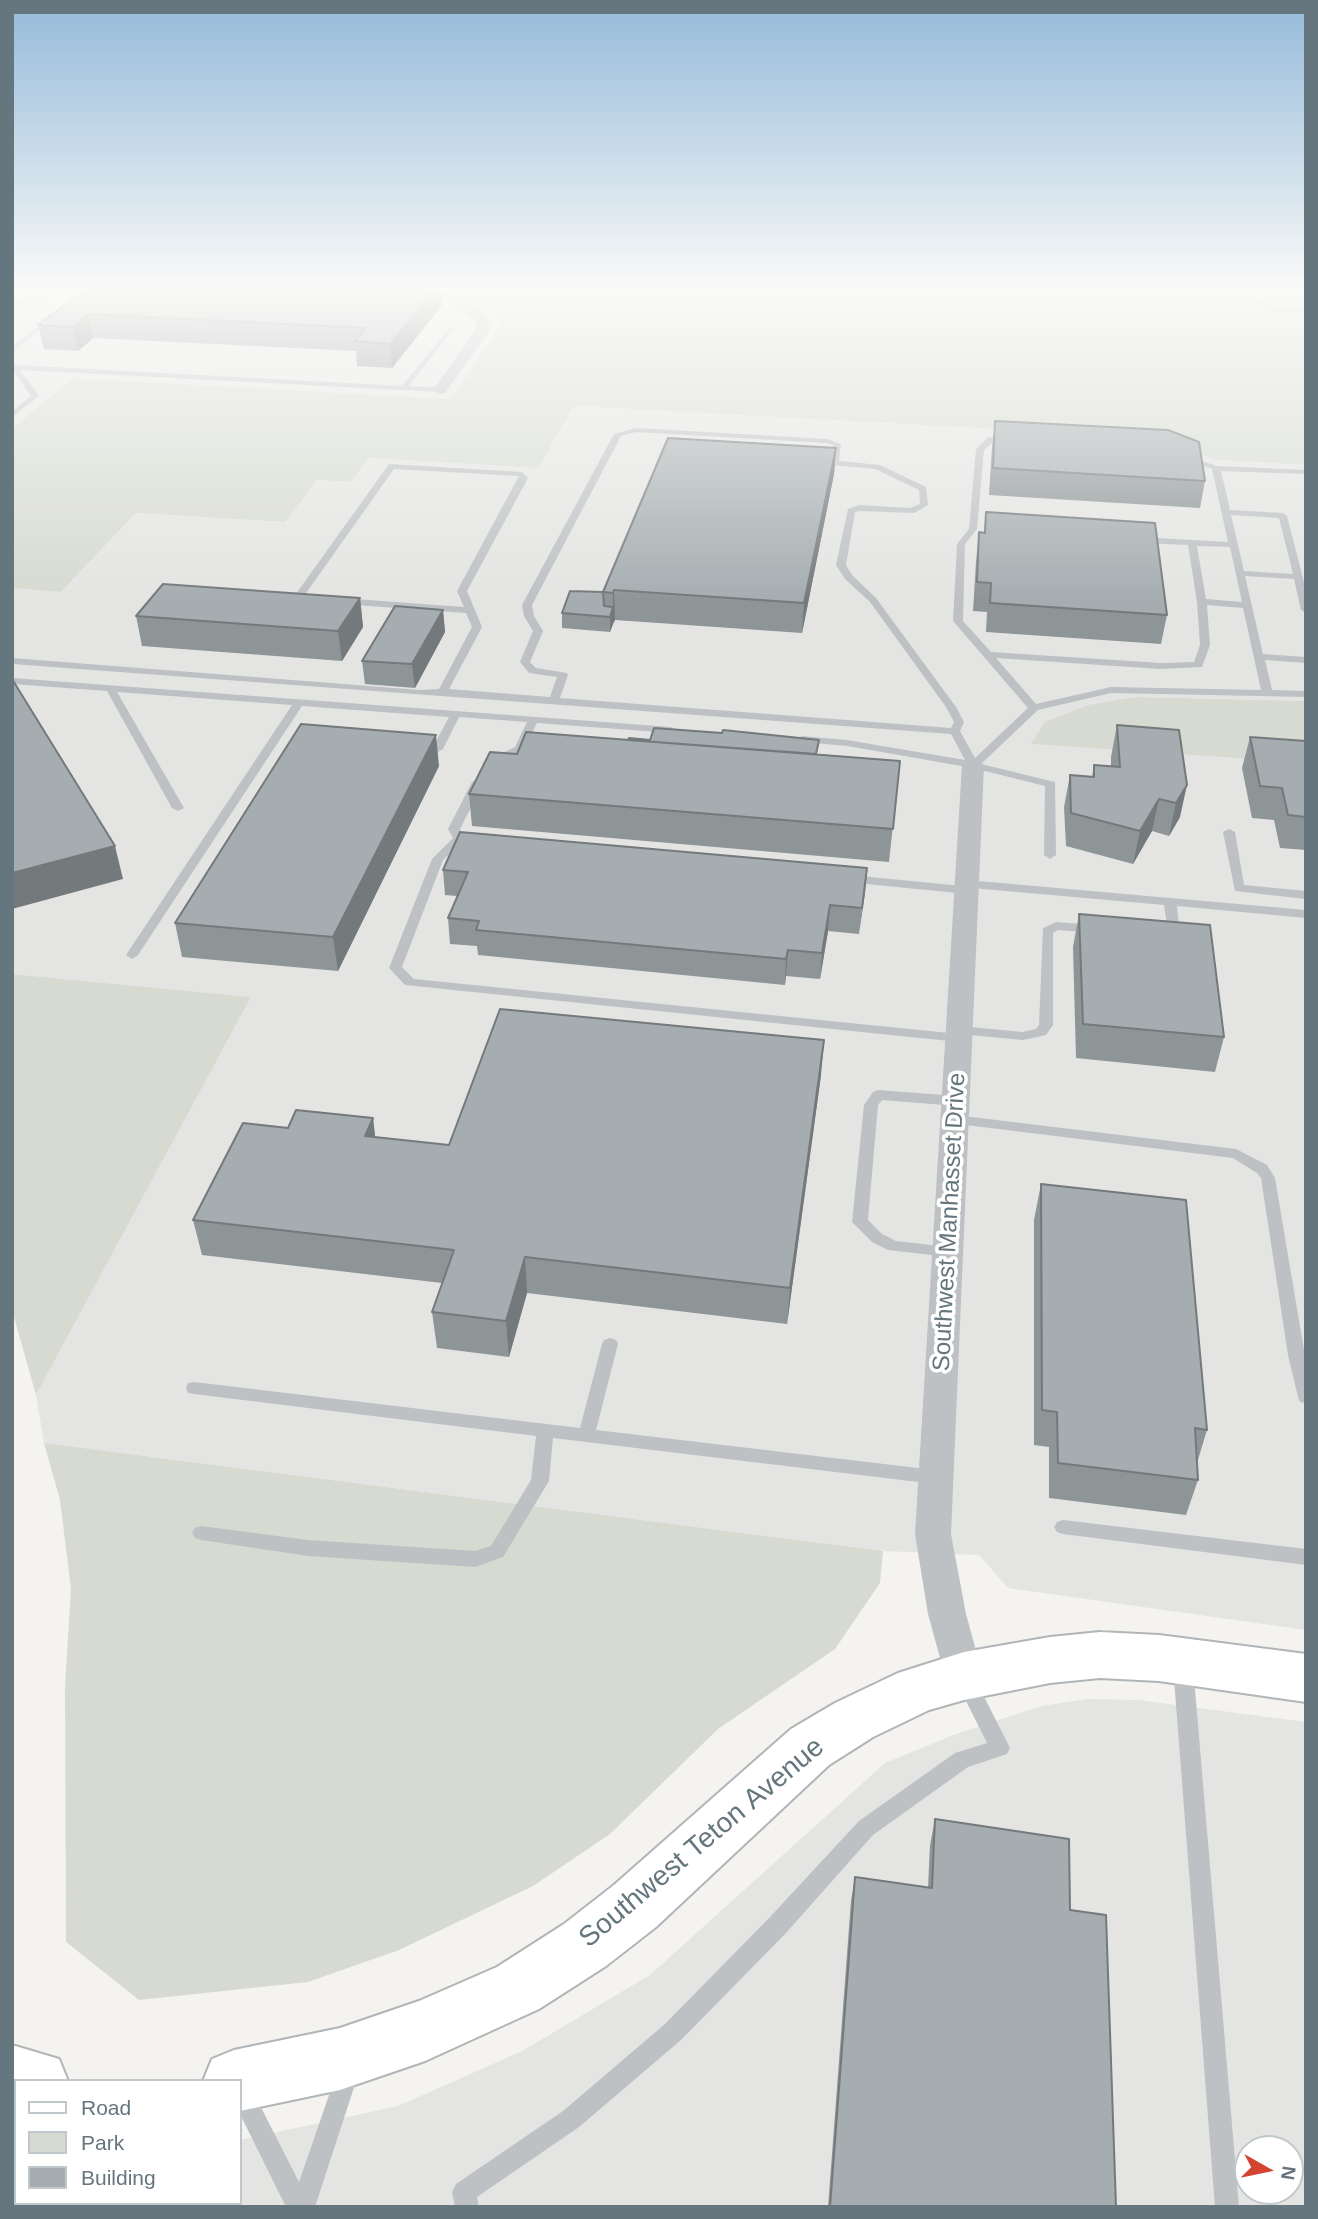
<!DOCTYPE html>
<html>
<head>
<meta charset="utf-8">
<style>
  body { margin:0 }
  #map { position:relative; width:1318px; height:2219px; overflow:hidden; background:#f4f3f0; font-family:Arial,sans-serif }
  canvas { display:block }
  .frame { position:absolute; inset:0; border:14px solid #65767e; pointer-events:none }
  .legend { position:absolute; left:14px; top:2079px; width:228px; height:126px; box-sizing:border-box; background:#fff; border:2px solid #c1c8cb; margin:0; padding:9px 12px; list-style:none; font-size:21px; color:#65767e }
  .legend li { display:flex; align-items:center; gap:14px; height:35px }
  .legend b { width:35px; border:2px solid #c1c8cb }
  .north { position:absolute; left:1234px; top:2135px; width:70px; height:70px; box-sizing:border-box; background:#fff; border:2px solid #c1c8cb; border-radius:50%; rotate:99deg; font-size:19px; font-weight:700; line-height:28px; text-align:center; color:#65767e }
  .north::after { content:''; display:block; margin:auto; width:24px; height:32px; background:#d34431; clip-path:polygon(50% 0,100% 100%,50% 72%,0 100%) }
</style>
</head>
<body>
<div id="map">
<canvas width="1318" height="2219"></canvas>
<div class="frame"></div>
<ul class="legend">
<li><b style="height:9px;background:#fff"></b>Road</li>
<li><b style="height:19px;background:#d6dad1"></b>Park</li>
<li><b style="height:19px;background:#a5adb0"></b>Building</li>
</ul>
<div class="north">N</div>
</div>
<script>
const context = document.querySelector('canvas').getContext('2d');
context.lineJoin = 'round';
function paint(path, color) {
  context.fillStyle = color;
  context.fill(path, 'evenodd');
}
function poly(rows) {
  const path = new Path2D();
  for (const r of rows) {
    path.moveTo(r[0], r[1]);
    for (let i = 2; i < r.length; i += 2) path.lineTo(r[i], r[i + 1]);
  }
  return path;
}
function strokePath(path, color, width, dash) {
  context.strokeStyle = color;
  context.lineWidth = width;
  context.lineCap = dash ? 'butt' : 'round';
  context.setLineDash(dash || []);
  context.stroke(path);
}
function write(font, color, halo, rows, align = 'center') {
  context.font = font + ' Arial,sans-serif';
  context.lineWidth = 7;
  context.setLineDash([]);
  context.textBaseline = 'middle';
  context.strokeStyle = halo;
  context.fillStyle = color;
  for (const [text, x, y, turn = 0] of rows) {
    context.save();
    context.translate(x, y);
    context.rotate((+turn || 0) * Math.PI / 180);
    context.textAlign = isNaN(turn) ? turn : align;
    if (halo) context.strokeText(text, 0, 0);
    context.fillText(text, 0, 0);
    context.restore();
  }
}
const built = poly([
  [12,291,461,291,490,306,500,326,451,399,73,378,12,429],
  [574,406,995,429,1163,444,1219,460,1306,465,1306,701,1136,697,1032,744,1306,763,1306,1630,1008,1588,979,1555,883,1551,44,1443,36,1395,251,997,12,974,12,588,61,592,136,513,285,522,317,480,351,482,368,458,538,468],
  [1088,1699,1138,1700,1306,1722,1306,2207,72,2207,77,2203,240,2203,240,2140,398,2106,522,2051,650,1975,885,1763,956,1734,1041,1706],
  [1248,2149,1290,2149,1290,2191,1248,2191]
]);
const green = poly([
  [461,291,1306,291,1306,465,1219,460,1163,444,995,429,574,406,538,468,368,458,351,482,317,480,285,522,136,513,61,592,12,588,12,429,73,378,451,399,500,326,490,306],
  [1136,697,1306,701,1306,763,1031,744,1045,722,1088,705],
  [12,974,251,997,36,1395,12,1310],
  [44,1443,883,1551,880,1583,835,1649,718,1729,610,1834,533,1886,399,1950,308,1982,139,2000,66,1942,65,1686,71,1589,60,1500]
]);
const water = poly([
  [981,291,1048,291,1062,298,1016,299,986,295]
]);
const stream = poly([
  [1238,291,1275,309,1306,310]
]);
const lane = poly([
  [54,291,62,291,43,301,12,305,12,301,40,298,54,291],
  [52,316,57,317,12,352,12,346,52,316],
  [450,327,453,329,409,386,443,388,444,390,440,392,20,370,39,396,12,417,12,411,31,396,12,369,12,362,16,365,402,386,450,327],
  [636,428,827,439,841,444,839,461,880,465,926,487,928,505,914,513,860,511,855,512,846,565,852,575,876,598,956,707,964,722,960,731,975,758,1028,708,953,621,957,544,969,529,976,449,988,437,1011,439,1015,441,1011,443,993,442,984,450,977,529,965,544,963,621,991,652,1161,663,1194,662,1200,645,1197,602,1188,545,1140,543,1136,540,1140,537,1228,542,1212,469,1180,457,1184,455,1217,466,1306,470,1306,474,1221,471,1230,510,1283,513,1287,516,1306,590,1306,613,1301,610,1294,579,1245,576,1263,654,1306,657,1306,663,1265,660,1272,690,1306,691,1306,697,1111,693,1038,710,981,764,1055,782,1056,855,1050,859,1044,855,1045,786,973,768,847,746,802,742,797,739,802,736,847,740,965,760,951,734,12,664,12,658,420,690,439,689,472,627,466,613,341,604,336,601,341,598,464,607,457,591,519,476,394,469,304,596,314,597,314,601,298,601,293,598,389,464,522,472,528,478,467,591,482,627,449,689,550,697,557,677,529,673,520,662,533,631,524,616,522,605,614,434,636,428],
  [636,432,826,443,833,445,832,465,875,469,919,490,920,504,910,508,859,505,848,509,836,565,845,579,870,602,946,707,954,722,951,728,560,698,568,675,567,673,536,668,530,662,543,631,534,616,532,605,621,436,636,432],
  [1231,515,1279,518,1293,574,1244,571,1231,515],
  [1197,546,1230,547,1242,602,1206,599,1197,546],
  [1207,605,1243,608,1261,690,1111,687,1036,704,996,658,1161,669,1202,667,1210,645,1207,605],
  [12,678,671,727,676,730,671,733,537,723,523,751,494,764,489,761,490,759,515,747,527,722,459,717,443,749,438,752,419,750,414,747,419,744,434,745,449,717,302,706,138,955,132,959,126,955,292,705,117,692,184,808,178,811,172,808,107,691,12,684,12,678],
  [478,779,484,782,460,829,463,836,475,838,477,840,471,843,462,843,443,860,402,967,414,979,959,1034,953,1030,960,1026,1023,1032,1036,1029,1039,1025,1043,928,1056,922,1093,925,1099,929,1093,933,1058,930,1053,933,1053,1025,1046,1035,1023,1040,960,1034,966,1038,959,1042,405,985,389,968,432,859,453,838,448,829,472,782,478,779],
  [1229,829,1235,832,1244,885,1306,891,1306,899,1235,891,1223,832,1229,829],
  [850,875,962,886,963,881,967,880,1306,910,1306,918,1177,906,1179,926,1170,937,1166,938,1160,934,1167,926,1164,905,972,888,971,893,967,894,846,882,844,879,850,875],
  [878,1090,957,1096,964,1101,957,1106,882,1100,878,1105,868,1220,882,1234,896,1241,949,1247,954,1248,957,1252,954,1256,949,1257,888,1250,872,1242,852,1222,864,1105,873,1092,878,1090],
  [955,1115,1236,1149,1267,1165,1275,1178,1306,1362,1306,1403,1300,1402,1298,1397,1288,1355,1261,1178,1257,1173,1233,1158,950,1123,948,1120,955,1115],
  [610,1338,616,1340,618,1344,596,1430,935,1470,941,1472,944,1477,941,1482,935,1484,553,1438,549,1481,503,1557,475,1567,308,1556,201,1540,195,1538,192,1533,195,1528,201,1526,308,1540,475,1551,491,1546,531,1480,536,1436,194,1394,188,1393,186,1388,188,1383,194,1382,580,1428,602,1344,604,1340,610,1338],
  [1063,1520,1306,1549,1306,1565,1063,1534,1057,1532,1054,1527,1057,1522,1063,1520],
  [1183,1658,1190,1660,1193,1666,1239,2207,1215,2207,1173,1666,1176,1660,1183,1658],
  [967,1674,974,1677,1007,1742,1010,1748,1007,1754,968,1767,873,1835,786,1933,681,2040,579,2127,477,2197,479,2207,455,2207,452,2192,456,2184,563,2111,665,2024,770,1917,859,1821,955,1753,987,1743,957,1683,960,1677,967,1674],
  [348,2061,356,2064,359,2072,315,2207,286,2207,240,2114,240,2081,235,2081,240,2079,248,2082,299,2182,337,2072,340,2064,348,2061]
]);
const street = poly([
  [438,291,452,291,487,316,490,330,445,393,440,394,433,390,476,330,475,321,438,291],
  [973,758,984,765,951,1534,966,1614,983,1676,978,1688,964,1693,950,1688,945,1676,928,1614,915,1534,962,765,973,758]
]);
const secondary = poly([
  [1100,1632,1159,1635,1306,1654,1306,1702,1159,1681,1100,1678,1050,1683,964,1700,929,1710,873,1737,829,1765,656,1927,606,1966,539,2009,425,2061,340,2090,240,2111,240,2081,203,2081,212,2059,234,2050,340,2028,419,2001,497,1967,564,1924,614,1885,791,1729,835,1703,898,1673,964,1652,1050,1637,1100,1632],
  [12,2045,59,2059,68,2081,16,2081,16,2108,12,2107,12,2045]
]);
const wall = poly([
  [83,291,443,304,392,368,357,366,356,351,93,338,78,351,44,349,38,325],
  [995,421,1205,481,1200,508,989,495,992,447],
  [836,448,834,474,802,633,615,620,610,632,562,628,562,613,603,592],
  [986,512,1167,615,1161,644,986,632,987,612,973,611,976,561,979,532,984,533],
  [360,598,363,627,342,661,142,646,136,616],
  [443,610,445,632,415,688,365,684,362,661],
  [1117,725,1179,730,1180,817,1169,836,1152,831,1133,864,1066,846,1064,807,1070,775,1092,777,1094,765,1111,766,1111,757],
  [1250,737,1306,741,1306,850,1280,848,1274,820,1252,818,1242,768],
  [517,754,818,754,900,761,889,862,472,826,469,794],
  [439,766,338,971,182,957,175,923],
  [867,868,859,934,828,931,820,979,786,976,785,985,478,955,477,946,450,944,448,918,457,896,445,895,443,870],
  [1079,914,1224,1037,1215,1072,1076,1058,1073,947],
  [821,1075,787,1324,527,1293,509,1357,437,1348,432,1312,442,1283,202,1255,193,1220,288,1128,373,1118,375,1137,449,1145],
  [1041,1184,1207,1430,1197,1463,1198,1480,1186,1515,1049,1498,1049,1447,1034,1445,1034,1220],
  [935,1819,1070,1910,1116,2207,828,2207,851,1901,855,1877,928,1888,930,1845]
]);
const shadedWall = poly([
  [434,291,442,291,443,304,392,368,390,344],
  [88,314,93,338,78,351,73,327],
  [836,448,834,474,802,633,804,603],
  [614,590,615,620,613,623,613,593],
  [360,598,363,627,342,661,338,631],
  [613,607,613,623,610,632,610,617],
  [443,610,445,632,415,688,412,664],
  [436,735,439,766,338,971,333,937],
  [1187,785,1180,817,1169,836,1176,803],
  [1159,799,1152,831,1133,864,1140,831],
  [115,846,123,879,12,909,12,873],
  [867,868,865,893,859,934,862,908],
  [830,905,828,931,820,979,822,953],
  [788,950,786,976,785,985,786,959],
  [824,1040,821,1075,787,1324,790,1288],
  [373,1118,377,1153,365,1136],
  [525,1257,527,1293,509,1357,506,1321]
]);
const building = poly([
  [83,291,434,291,390,344,355,341,366,328,88,314,73,327,38,325,83,291],
  [995,421,1168,430,1199,442,1205,481,993,468,995,421],
  [668,438,836,448,804,603,614,590,613,593,603,592,668,438],
  [986,512,1155,523,1167,615,990,603,991,583,977,582,979,532,985,533,986,512],
  [163,584,360,598,338,631,136,616,163,584],
  [570,591,603,592,604,606,613,607,610,617,562,613,570,591],
  [395,606,443,610,412,664,362,661,395,606],
  [12,679,115,846,12,873,12,679],
  [301,724,436,735,333,937,175,923,301,724],
  [1117,725,1179,730,1187,785,1176,803,1159,799,1140,831,1071,813,1070,775,1094,777,1094,765,1120,767,1117,725],
  [654,728,722,733,723,730,819,740,816,754,628,740,629,738,650,740,654,728],
  [526,732,900,761,893,829,469,794,490,752,517,754,526,732],
  [1250,737,1306,741,1306,817,1288,815,1282,788,1260,786,1250,737],
  [460,832,867,868,862,908,830,905,822,953,788,950,786,959,476,930,479,921,448,918,468,872,443,870,460,832],
  [1079,914,1210,925,1224,1037,1083,1024,1079,914],
  [500,1009,824,1040,790,1288,525,1257,506,1321,432,1312,454,1250,193,1220,243,1123,288,1128,296,1110,373,1118,365,1136,449,1145,500,1009],
  [1041,1184,1186,1200,1207,1430,1195,1428,1198,1480,1058,1463,1057,1412,1042,1410,1041,1184],
  [935,1819,1069,1839,1070,1910,1106,1915,1116,2207,830,2207,855,1877,932,1888,935,1819]
]);
const streetNames = [
  ["Southwest Manhasset Drive",950,1222,-87]
];
const nearStreetnames = [
  ["Southwest Teton Avenue",702,1843,-40]
];
paint(built, '#e4e5e3');
paint(green, '#d6dad1');
paint(water, '#b6c2c5');
strokePath(stream, '#b6c2c5', 4.5);
strokePath(secondary, '#b0b5b8', 4);
paint(lane, '#bdc1c4');
paint(street, '#bdc1c4');
paint(secondary, '#fff');
paint(wall, '#8e9597');
paint(shadedWall, '#74797b');
paint(building, '#a5adb0');
strokePath(building, '#74797b', 2);
const sky = context.createLinearGradient(0, 0, 0, 601);
sky.addColorStop(0, '#94bada');
sky.addColorStop(0.48, '#fafaf8');
sky.addColorStop(1, '#fafaf800');
context.fillStyle = sky;
context.fillRect(0, 0, 1318, 601);
write('24px', '#65767e', '#fff', streetNames);
write('28px', '#65767e', '#fff', nearStreetnames);
</script>
</body>
</html>
